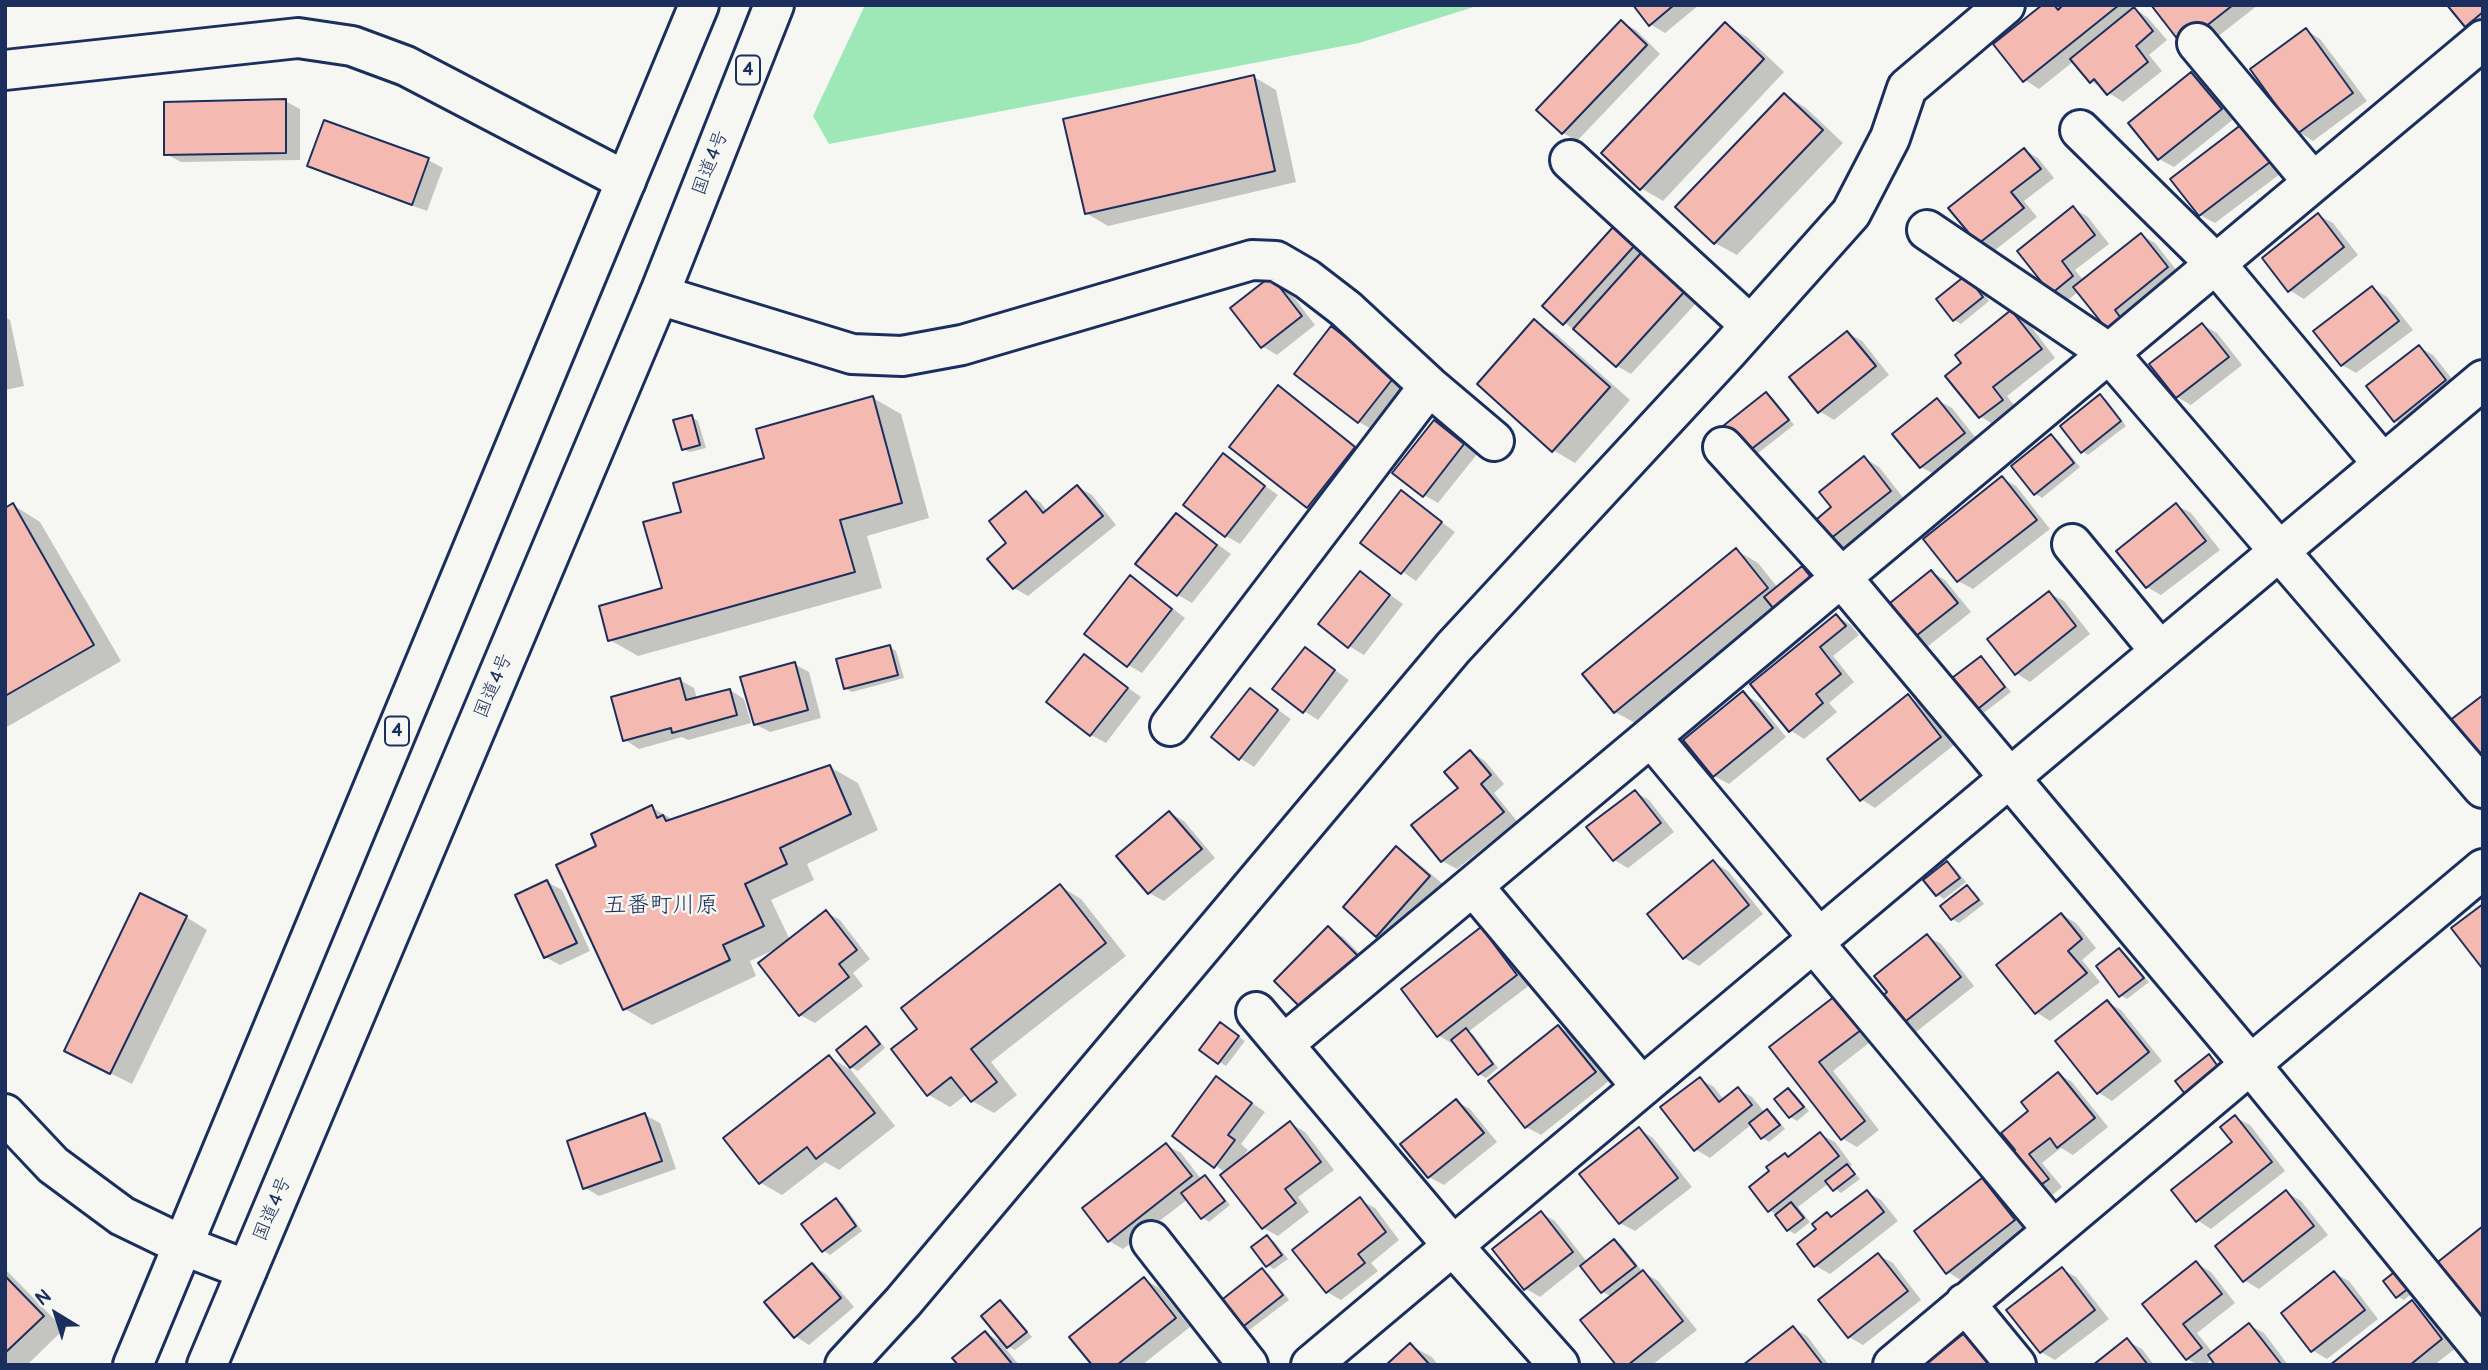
<!DOCTYPE html>
<html>
<head>
<meta charset="utf-8">
<style>
  body { margin:0 }
  #map { position:relative; width:2488px; height:1370px; overflow:hidden; background:#f6f6f2; font-family:Pangolin,sans-serif }
  canvas { display:block }
  .frame { position:absolute; inset:0; border:7px solid #1b2f5e; pointer-events:none }
  .north { position:absolute; left:21px; top:1279px; width:70px; height:70px; -webkit-text-stroke:5px #f6f6f2; paint-order:stroke; rotate:322deg; font-size:19px; font-weight:700; line-height:28px; text-align:center; color:#1b2f5e }
  .north::after { content:''; display:block; margin:auto; width:24px; height:32px; background:#1b2f5e; clip-path:polygon(50% 0,100% 100%,50% 72%,0 100%) }
</style>
</head>
<body>
<div id="map">
<canvas width="2488" height="1370"></canvas>
<div class="frame"></div>
<div class="north">N</div>
</div>
<script>
const context = document.querySelector('canvas').getContext('2d');
context.lineJoin = 'round';
function paint(path, color) {
  context.fillStyle = color;
  context.fill(path, 'evenodd');
}
function poly(rows) {
  const path = new Path2D();
  for (const r of rows) {
    path.moveTo(r[0], r[1]);
    for (let i = 2; i < r.length; i += 2) path.lineTo(r[i], r[i + 1]);
  }
  return path;
}
function strokePath(path, color, width, dash) {
  context.strokeStyle = color;
  context.lineWidth = width;
  context.lineCap = dash ? 'butt' : 'round';
  context.setLineDash(dash || []);
  context.stroke(path);
}
function write(font, color, halo, rows, align = 'center') {
  context.font = font + ' Pangolin,"Klee One",sans-serif';
  context.lineWidth = 5;
  context.setLineDash([]);
  context.textBaseline = 'middle';
  context.strokeStyle = halo;
  context.fillStyle = color;
  for (const [text, x, y, turn = 0] of rows) {
    context.save();
    context.translate(x, y);
    context.rotate((+turn || 0) * Math.PI / 180);
    context.textAlign = isNaN(turn) ? turn : align;
    if (halo) context.strokeText(text, 0, 0);
    context.fillText(text, 0, 0);
    context.restore();
  }
}
const green = poly([
  [865,5,1480,5,1359,43,829,144,813,116]
]);
const shadow = poly([
  [1635,5,1699,5,1665,33,1650,24],
  [2045,5,2057,5,2062,8,2066,5,2130,5,2148,18,2167,40,2149,55,2162,71,2123,102,2091,81,2074,61,2039,89,2025,80],
  [2153,5,2258,5,2198,52],
  [2483,5,2483,35,2466,26],
  [1621,22,1636,30,1660,54,1577,141,1563,133],
  [1725,25,1747,37,1784,72,1663,201,1641,188],
  [2306,30,2320,39,2367,101,2313,141,2299,132],
  [2192,74,2206,82,2235,118,2174,167,2159,159],
  [1254,77,1276,90,1296,182,1108,226,1086,213],
  [1785,95,1806,108,1843,143,1737,255,1715,243],
  [285,101,300,109,300,160,181,162,166,154],
  [325,123,428,160,443,168,427,211,324,174,309,165],
  [2256,135,2284,171,2215,223,2200,215,2173,180],
  [2024,150,2038,158,2054,178,2024,201,2037,217,1994,251,1980,243,1951,208],
  [2073,208,2088,217,2109,244,2075,270,2084,281,2141,235,2155,243,2181,276,2136,329,2079,291,2067,301,2052,292],
  [2318,215,2333,223,2358,255,2304,299,2289,290],
  [1614,228,1648,255,1646,258,1656,264,1698,301,1631,374,1617,366,1545,306],
  [1271,279,1286,287,1315,325,1277,355,1262,346],
  [1973,281,1989,301,1961,324,1954,320,1938,300],
  [2373,288,2387,297,2413,330,2356,373,2342,365],
  [2011,312,2026,320,2055,358,2007,396,2017,409,1995,425,1981,417,1948,376,1964,363],
  [5,317,10,320,24,386,5,390],
  [1535,322,1556,334,1630,400,1575,463,1553,450],
  [2203,325,2217,333,2242,365,2191,405,2177,397],
  [1332,329,1346,337,1409,386,1373,430,1359,422,1297,374],
  [1848,333,1862,341,1889,375,1834,420,1819,411],
  [2419,347,2433,355,2460,389,2410,429,2395,420],
  [1278,388,1292,396,1369,456,1323,515,1308,507,1231,447],
  [1766,394,1773,398,1794,425,1753,457,1747,453],
  [2100,396,2107,400,2126,426,2088,455,2082,451],
  [873,398,901,414,929,518,867,536,882,588,638,656,610,640,664,590,683,513,766,459],
  [1937,400,1952,408,1979,442,1936,475,1921,467,1895,434],
  [692,417,698,421,706,448,690,452,683,449],
  [1434,422,1478,453,1438,503,1424,495],
  [2051,436,2058,440,2080,467,2042,498,2036,494],
  [1223,456,1278,495,1240,544,1226,536],
  [1864,458,1879,467,1905,500,1841,550,1826,542,1834,508],
  [2002,478,2016,486,2050,529,1973,589,1958,581],
  [1078,487,1092,495,1116,525,1028,596,1014,588,1009,543,1026,494,1040,502,1048,512],
  [1402,493,1455,532,1416,581,1362,543],
  [13,505,40,522,121,661,5,728,5,510],
  [2176,505,2191,513,2220,550,2161,595,2147,587],
  [1176,515,1231,554,1192,603,1178,595],
  [1736,550,1758,563,1778,588,1802,568,1809,572,1820,586,1637,724,1615,712],
  [1931,572,1945,580,1971,612,1927,647,1912,638],
  [1360,573,1403,604,1364,655,1349,646],
  [1130,577,1144,586,1185,618,1142,673,1128,665],
  [2049,593,2064,601,2090,634,2030,682,2016,673],
  [1836,616,1850,624,1859,635,1833,656,1854,682,1829,703,1837,712,1804,739,1790,730,1752,684],
  [890,647,896,651,904,678,852,692,845,688],
  [1305,649,1349,680,1318,720,1304,711],
  [1085,657,1141,697,1106,743,1091,735,1049,701],
  [1981,658,1987,662,2011,692,1981,715,1974,711],
  [794,664,809,672,821,718,770,732,755,724],
  [680,680,694,688,697,699,730,690,744,699,751,723,688,740,682,737,639,749,625,740],
  [1250,690,1291,719,1254,767,1240,758],
  [1743,694,1758,702,1786,737,1729,784,1714,776],
  [1908,697,1923,705,1954,745,1875,808,1861,799],
  [1471,752,1485,761,1504,784,1494,793,1517,821,1457,869,1442,861],
  [830,767,858,783,878,830,807,864,814,880,771,900,790,940,826,912,840,920,870,959,853,973,863,986,815,1023,800,1015,776,949,750,961,756,976,652,1025,625,1009,598,846,651,807,674,820],
  [1635,792,1649,800,1674,832,1628,868,1614,860],
  [1170,813,1184,821,1215,858,1164,901,1149,893],
  [1397,849,1411,857,1444,885,1392,944,1377,935,1345,907],
  [1713,862,1728,871,1763,914,1699,966,1684,958,1649,914],
  [1947,863,1954,867,1966,882,1944,899,1938,895,1926,880],
  [547,882,562,890,590,951,560,965,545,957],
  [1060,886,1081,899,1126,956,991,1062,1017,1095,994,1113,972,1101,967,1094,950,1107,929,1095,920,1029],
  [1967,887,1974,891,1984,904,1959,923,1952,919],
  [2062,915,2076,923,2096,948,2082,960,2100,982,2050,1021,2036,1012],
  [186,917,207,930,132,1084,66,1051],
  [1329,929,1343,937,1372,966,1320,1018],
  [1481,929,1496,938,1531,984,1468,1032,1473,1034,1498,1068,1486,1078,1479,1074,1455,1042,1453,1044,1438,1035],
  [1927,936,1941,944,1974,986,1916,1032,1902,1024],
  [2120,950,2126,954,2149,982,2127,999,2120,995],
  [2107,1002,2121,1010,2162,1061,2112,1101,2098,1092],
  [1849,1007,1874,1039,1833,1071,1879,1130,1857,1147,1843,1139,1772,1048],
  [1558,1027,1573,1035,1609,1081,1541,1135,1526,1127,1490,1081],
  [866,1028,873,1032,885,1048,858,1071,851,1067],
  [1227,1028,1245,1041,1226,1066,1202,1050],
  [829,1057,851,1070,895,1126,839,1170,825,1162,782,1195,761,1183,726,1138],
  [2058,1074,2072,1082,2108,1127,2073,1155,2061,1148,2042,1163,2062,1187,2050,1197,2036,1188,2018,1151,2030,1111],
  [1217,1079,1265,1112,1241,1144,1248,1150,1240,1160,1290,1123,1305,1132,1334,1170,1298,1197,1309,1212,1278,1236,1263,1228,1223,1175,1226,1173,1174,1136],
  [1700,1079,1714,1087,1724,1100,1738,1089,1752,1097,1765,1113,1767,1111,1774,1115,1785,1129,1769,1142,1763,1138,1752,1124,1710,1158,1695,1149],
  [1789,1090,1795,1094,1809,1111,1797,1121,1790,1117],
  [1456,1101,1470,1109,1497,1142,1444,1185,1429,1177],
  [645,1115,660,1123,676,1169,599,1196,584,1187],
  [2235,1117,2250,1125,2285,1171,2211,1229,2197,1220,2235,1142],
  [1639,1129,1653,1138,1692,1187,1635,1231,1620,1223],
  [1820,1134,1835,1142,1852,1165,1849,1167,1860,1179,1841,1193,1829,1183,1798,1207,1810,1222,1795,1234,1788,1230,1777,1215,1769,1210,1789,1158],
  [1166,1145,1181,1153,1201,1179,1205,1177,1211,1181,1230,1205,1209,1222,1203,1218,1188,1199,1123,1249,1109,1241],
  [1982,1180,1997,1188,2029,1229,1962,1281,1948,1272],
  [1867,1192,1881,1200,1898,1221,1830,1274,1816,1266,1819,1229,1827,1214,1833,1218],
  [2286,1192,2301,1201,2328,1235,2259,1289,2244,1280],
  [836,1200,843,1204,862,1231,830,1255,824,1251],
  [1360,1200,1375,1208,1399,1240,1371,1263,1378,1271,1341,1300,1327,1292],
  [1541,1213,1555,1221,1587,1262,1615,1241,1621,1245,1643,1272,1658,1281,1697,1330,1652,1365,1618,1365,1612,1297,1603,1292,1581,1264,1540,1297,1525,1288],
  [1267,1238,1274,1241,1288,1259,1274,1269,1267,1265],
  [1878,1255,1893,1263,1921,1300,1863,1345,1849,1337],
  [2196,1263,2211,1272,2235,1303,2197,1333,2213,1353,2249,1325,2264,1333,2288,1365,2218,1365,2213,1358,2205,1365,2198,1365,2187,1359,2144,1304],
  [812,1265,826,1274,854,1307,809,1345,795,1336],
  [5,1269,64,1329,27,1365,5,1365],
  [2062,1269,2076,1277,2109,1319,2055,1360,2041,1352],
  [1262,1270,1269,1274,1289,1300,1248,1331,1241,1327],
  [2334,1273,2349,1281,2378,1319,2327,1359,2312,1350],
  [2397,1273,2415,1291,2404,1300,2397,1296],
  [1144,1279,1159,1288,1190,1327,1142,1365,1094,1365],
  [2412,1302,2427,1311,2456,1348,2434,1365,2332,1365],
  [1000,1303,1007,1306,1032,1337,1015,1350,1001,1343,1019,1365,960,1365,985,1333,1007,1345],
  [1793,1328,1807,1336,1829,1365,1746,1365],
  [2127,1341,2142,1349,2154,1365,2096,1365],
  [1410,1345,1432,1357,1438,1365,1388,1365]
]);
const building = poly([
  [1633,5,1674,5,1649,26,1633,5],
  [2042,5,2054,5,2058,10,2063,5,2119,5,2023,82,1993,44,2042,5],
  [2151,5,2233,5,2182,45,2151,5],
  [2447,5,2483,5,2483,12,2465,27,2447,5],
  [2134,7,2153,31,2136,46,2148,62,2107,95,2094,79,2090,83,2070,59,2134,7],
  [1621,20,1647,45,1562,134,1536,110,1621,20],
  [1725,22,1764,59,1640,190,1601,153,1725,22],
  [2306,28,2353,93,2297,134,2250,69,2306,28],
  [2191,72,2222,109,2158,160,2128,123,2191,72],
  [1254,75,1275,171,1085,214,1063,119,1254,75],
  [1784,93,1823,130,1714,244,1675,207,1784,93],
  [286,99,286,153,164,155,164,102,286,99],
  [324,120,429,158,412,205,307,166,324,120],
  [2242,124,2270,162,2199,216,2170,179,2242,124],
  [2024,148,2041,169,2011,192,2024,208,1978,244,1948,208,2024,148],
  [2073,206,2095,235,2062,261,2073,276,2051,294,2017,251,2073,206],
  [2318,213,2344,247,2288,292,2262,258,2318,213],
  [1614,226,1635,245,1563,325,1542,306,1614,226],
  [2141,233,2168,267,2115,310,2123,321,2109,332,2073,287,2141,233],
  [1641,253,1685,291,1616,367,1573,329,1641,253],
  [1966,275,1983,297,1953,321,1936,299,1966,275],
  [1271,276,1302,316,1261,348,1230,308,1271,276],
  [2372,286,2399,321,2341,366,2313,331,2372,286],
  [2011,310,2042,349,1993,387,2003,400,1979,418,1945,376,1961,363,1955,355,2011,310],
  [1534,319,1610,387,1552,452,1477,384,1534,319],
  [2202,323,2229,357,2176,398,2149,364,2202,323],
  [1331,326,1395,376,1358,423,1294,374,1331,326],
  [1847,331,1876,366,1818,413,1789,377,1847,331],
  [2419,345,2446,380,2394,422,2366,386,2419,345],
  [1278,385,1355,447,1307,508,1229,447,1278,385],
  [1766,392,1789,420,1745,454,1723,426,1766,392],
  [2100,394,2121,421,2081,453,2060,426,2100,394],
  [873,396,902,503,840,520,855,572,608,641,599,606,662,588,643,522,681,512,673,483,764,458,756,429,873,396],
  [1937,398,1965,433,1920,468,1892,434,1937,398],
  [692,415,700,445,682,450,673,420,692,415],
  [1434,420,1464,444,1423,497,1392,473,1434,420],
  [2051,434,2074,463,2034,495,2011,466,2051,434],
  [1223,453,1265,486,1225,537,1183,505,1223,453],
  [1864,456,1891,491,1825,543,1810,525,1831,507,1819,492,1864,456],
  [2002,476,2037,520,1957,582,1923,539,2002,476],
  [1077,485,1103,516,1013,589,987,559,1006,543,989,521,1026,491,1043,513,1077,485],
  [1401,490,1442,522,1401,574,1360,543,1401,490],
  [13,503,94,645,5,696,5,508,13,503],
  [2176,503,2206,541,2146,588,2116,551,2176,503],
  [1176,513,1217,545,1177,596,1135,564,1176,513],
  [1736,548,1768,588,1614,713,1582,674,1736,548],
  [1802,566,1815,582,1777,613,1764,597,1802,566],
  [1931,570,1958,603,1911,640,1885,607,1931,570],
  [1360,571,1390,595,1348,648,1318,624,1360,571],
  [1130,575,1172,609,1127,667,1084,634,1130,575],
  [2049,591,2076,626,2015,675,1987,639,2049,591],
  [1836,614,1846,626,1820,647,1841,674,1816,694,1823,703,1789,732,1750,684,1836,614],
  [890,645,898,675,844,689,836,659,890,645],
  [1305,647,1335,670,1303,713,1272,689,1305,647],
  [1084,654,1128,688,1090,736,1046,702,1084,654],
  [1981,656,2005,687,1973,713,1948,681,1981,656],
  [795,662,808,710,754,725,740,677,795,662],
  [680,678,686,700,730,689,737,715,672,733,671,728,623,741,611,697,680,678],
  [1250,688,1278,710,1239,760,1211,737,1250,688],
  [1743,691,1773,728,1713,777,1683,740,1743,691],
  [1908,694,1941,737,1860,801,1827,759,1908,694],
  [2483,695,2483,764,2449,721,2483,695],
  [1470,750,1491,775,1481,784,1504,812,1441,862,1411,825,1458,788,1444,772,1470,750],
  [830,765,851,814,780,848,787,864,745,884,764,926,723,945,730,960,623,1010,556,865,596,846,591,834,652,805,657,818,663,815,666,821,830,765],
  [1635,790,1661,823,1613,861,1586,827,1635,790],
  [1169,811,1202,849,1148,894,1116,856,1169,811],
  [1396,846,1430,876,1376,937,1343,907,1396,846],
  [1713,860,1749,905,1683,959,1647,914,1713,860],
  [1947,861,1960,878,1936,896,1923,880,1947,861],
  [547,880,577,943,544,958,515,895,547,880],
  [1060,884,1106,943,971,1049,997,1082,971,1102,951,1077,927,1096,891,1049,917,1029,901,1008,1060,884],
  [1967,885,1979,900,1951,920,1940,906,1967,885],
  [140,893,187,916,110,1074,64,1051,140,893],
  [2483,904,2483,968,2482,968,2451,928,2483,904],
  [826,910,857,950,839,964,849,977,799,1016,758,963,826,910],
  [2061,913,2082,939,2068,951,2087,973,2035,1014,1996,965,2061,913],
  [1328,926,1359,957,1305,1012,1274,981,1328,926],
  [1481,927,1517,975,1437,1037,1401,989,1481,927],
  [1927,934,1961,977,1901,1025,1880,998,1887,992,1874,976,1927,934],
  [2119,948,2144,978,2119,997,2096,966,2119,948],
  [1835,996,1861,1030,1819,1062,1865,1121,1841,1140,1769,1047,1835,996],
  [2107,1000,2149,1052,2097,1094,2055,1041,2107,1000],
  [1220,1022,1239,1036,1218,1064,1199,1050,1220,1022],
  [1558,1025,1596,1072,1525,1128,1488,1081,1558,1025],
  [866,1026,880,1044,850,1068,836,1050,866,1026],
  [1466,1028,1493,1064,1478,1075,1451,1040,1466,1028],
  [2209,1054,2222,1072,2188,1098,2175,1081,2209,1054],
  [829,1055,875,1113,816,1159,807,1147,759,1184,723,1138,829,1055],
  [2058,1072,2095,1118,2057,1148,2050,1138,2029,1154,2049,1179,2034,1190,2008,1156,2015,1150,2001,1133,2028,1111,2021,1102,2058,1072],
  [1216,1076,1252,1103,1228,1135,1235,1140,1214,1168,1172,1136,1216,1076],
  [1700,1077,1719,1102,1738,1087,1752,1105,1694,1151,1660,1107,1700,1077],
  [1788,1088,1804,1107,1789,1118,1774,1099,1788,1088],
  [1456,1099,1484,1133,1428,1178,1400,1144,1456,1099],
  [1767,1109,1780,1125,1761,1139,1749,1123,1767,1109],
  [645,1113,662,1161,583,1189,567,1141,645,1113],
  [2235,1115,2272,1162,2196,1222,2171,1190,2232,1142,2220,1127,2235,1115],
  [1290,1121,1321,1162,1285,1189,1296,1203,1262,1229,1220,1175,1290,1121],
  [1639,1127,1678,1178,1619,1224,1579,1174,1639,1127],
  [1820,1132,1839,1156,1768,1212,1749,1187,1769,1171,1766,1167,1785,1153,1788,1157,1820,1132],
  [1166,1143,1192,1176,1108,1242,1082,1208,1166,1143],
  [1847,1164,1855,1174,1833,1191,1825,1181,1847,1164],
  [1205,1175,1225,1201,1201,1219,1181,1193,1205,1175],
  [1982,1178,2015,1220,1946,1274,1914,1231,1982,1178],
  [1867,1190,1884,1212,1814,1267,1797,1244,1816,1229,1812,1224,1827,1212,1831,1217,1867,1190],
  [2286,1190,2314,1226,2243,1282,2215,1246,2286,1190],
  [1360,1197,1386,1232,1358,1254,1365,1263,1326,1293,1292,1250,1360,1197],
  [836,1198,856,1226,822,1252,801,1224,836,1198],
  [1791,1202,1804,1218,1787,1231,1775,1215,1791,1202],
  [1541,1211,1573,1252,1524,1290,1492,1249,1541,1211],
  [2483,1226,2483,1328,2434,1265,2483,1226],
  [1267,1235,1282,1255,1266,1267,1251,1247,1267,1235],
  [1614,1239,1636,1266,1601,1293,1580,1266,1614,1239],
  [1878,1253,1908,1291,1848,1338,1818,1300,1878,1253],
  [2196,1261,2222,1294,2183,1324,2202,1348,2186,1360,2142,1304,2196,1261],
  [812,1263,841,1298,794,1338,764,1302,812,1263],
  [2062,1267,2095,1310,2040,1353,2006,1310,2062,1267],
  [1262,1268,1283,1295,1240,1329,1219,1302,1262,1268],
  [1643,1270,1683,1321,1628,1365,1616,1365,1580,1320,1643,1270],
  [2397,1270,2410,1287,2396,1298,2383,1281,2397,1270],
  [2334,1271,2365,1310,2311,1352,2281,1313,2334,1271],
  [5,1276,44,1316,5,1353,5,1276],
  [1144,1277,1176,1318,1117,1365,1092,1365,1069,1337,1144,1277],
  [1000,1300,1027,1332,1007,1348,981,1316,1000,1300],
  [2412,1300,2442,1339,2410,1365,2330,1365,2412,1300],
  [2249,1323,2281,1364,2215,1365,2208,1355,2249,1323],
  [1793,1326,1823,1365,1743,1365,1793,1326],
  [1972,1327,2001,1365,1924,1365,1972,1327],
  [985,1331,1013,1365,958,1365,952,1358,985,1331],
  [2127,1338,2148,1365,2093,1365,2127,1338],
  [1410,1343,1430,1365,1386,1365,1410,1343]
]);
const street = poly([
  [2197,43,2313,182],
  [5,70,298,38,352,46,406,66,626,181],
  [2080,130,2216,264,2383,464],
  [1570,160,1750,325],
  [1927,230,2109,353,2483,788],
  [659,295,852,354,902,356,962,345,1252,260,1276,261,1307,279,1346,309,1429,386,1494,441],
  [1723,447,1841,577,2250,1064,2483,1350],
  [2072,544,2160,651],
  [1170,726,1429,386],
  [1651,737,1819,938],
  [1473,886,1642,1087],
  [1813,942,2053,1230],
  [1256,1012,1453,1246,1559,1365],
  [1284,1044,2483,40],
  [5,1114,53,1165,122,1216,182,1245,247,1270],
  [1151,1241,1248,1365],
  [1965,1303,2016,1365],
  [845,1365,903,1302,1453,648,1727,352,1851,213,1890,138,1907,88,2005,5],
  [1311,1365,2483,380],
  [1893,1365,2483,869]
]);
const highway = poly([
  [133,1365,699,5],
  [207,1365,659,295,774,5]
]);
const shields = [
  [748,70,24],
  [397,731,24]
];
const shieldNames = [
  ["4",748,70],
  ["4",397,731]
];
const streetNames = [
  ["国道4号",711,163,-69],
  ["国道4号",494,686,-67],
  ["国道4号",273,1209,-67]
];
const quarterNames = [
  ["五番町川原",661,906]
];
paint(green, '#9ee8b7');
paint(shadow, '#0003');
paint(building, '#f4b9b0');
strokePath(building, '#1b2f5e', 2);
strokePath(street, '#1b2f5e', 44);
strokePath(highway, '#1b2f5e', 44);
strokePath(street, '#f6f6f2', 38);
strokePath(highway, '#f6f6f2', 38);
for (const [x, y, w] of shields) {
  const box = new Path2D();
  box.roundRect(x - w / 2, y - 14.5, w, 29, 5);
  context.fillStyle = '#f6f6f2';
  context.fill(box);
  strokePath(box, '#1b2f5e', 2);
}
write('bold 18px', '#1b2f5e', null, shieldNames);
write('19px', '#1b2f5e', '#f6f6f2', streetNames);
write('23px', '#1b2f5e', '#f6f6f2', quarterNames);
</script>
</body>
</html>
